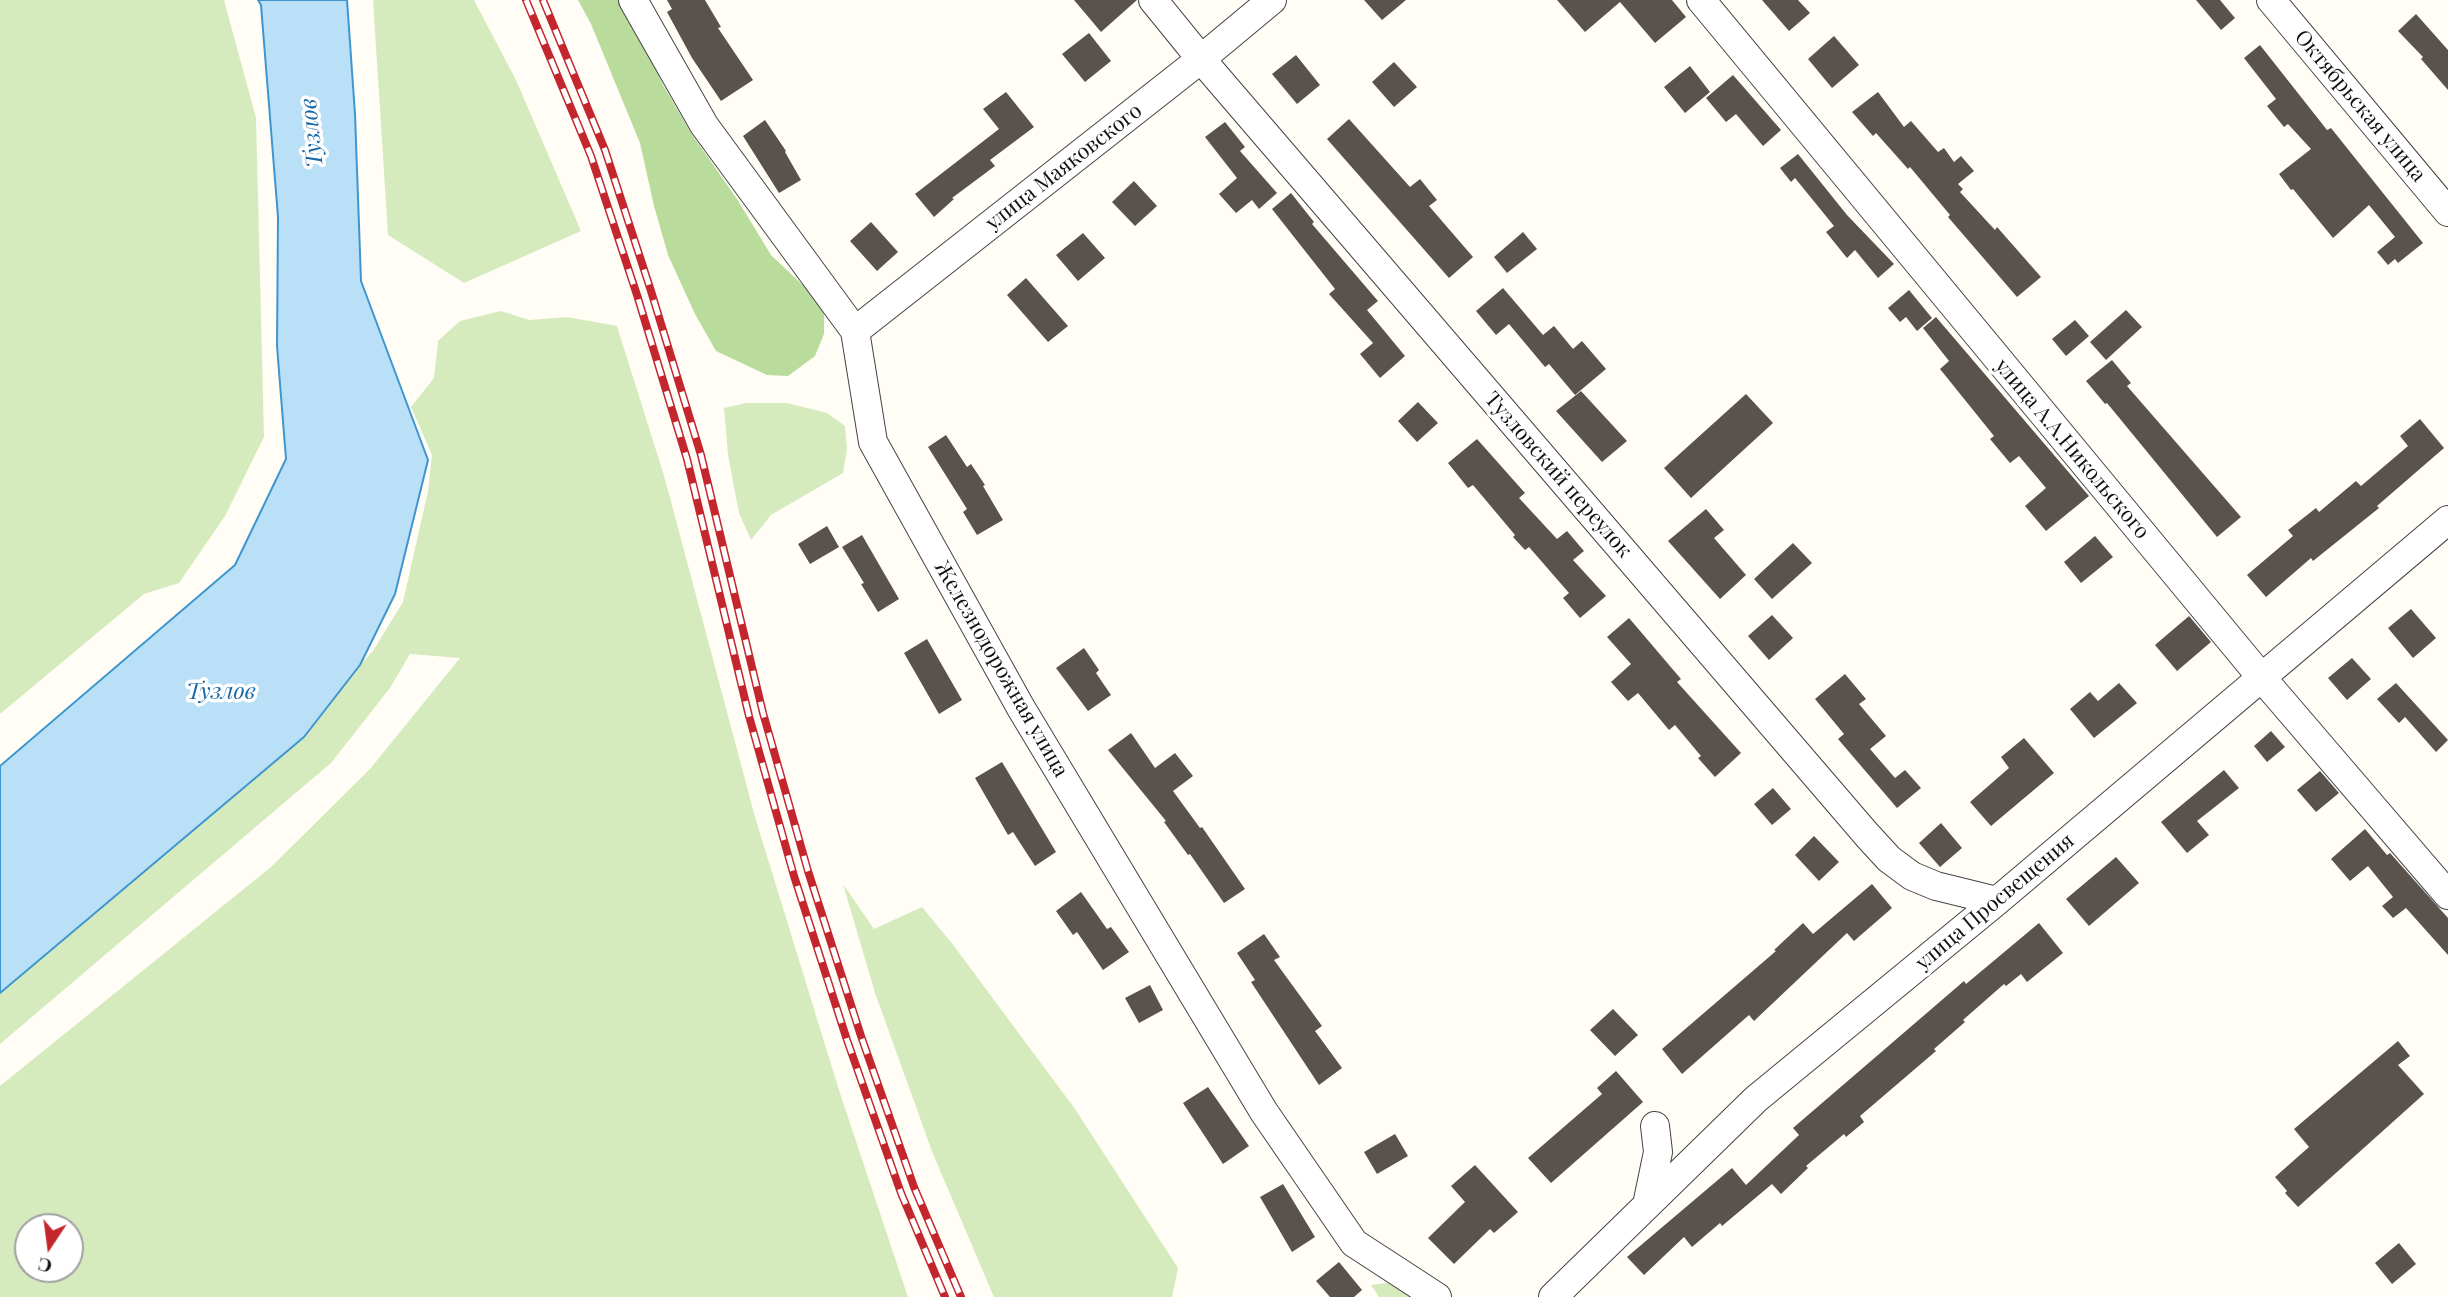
<!DOCTYPE html>
<html>
<head>
<meta charset="utf-8">
<style>
  body { margin:0 }
  #map { position:relative; width:2448px; height:1297px; overflow:hidden; background:#fffdf5; font-family:"Playfair Display",serif }
  canvas { display:block }
  .north { position:absolute; left:14px; top:1213px; width:70px; height:70px; box-sizing:border-box; background:#fff; border:2px solid #a0a0a0; border-radius:50%; rotate:193deg; font-size:19px; font-weight:700; line-height:28px; text-align:center; color:#111 }
  .north::after { content:''; display:block; margin:auto; width:24px; height:32px; background:#c4262e; clip-path:polygon(50% 0,100% 100%,50% 72%,0 100%) }
</style>
</head>
<body>
<div id="map">
<canvas width="2448" height="1297"></canvas>
<div class="north">С</div>
</div>
<script>
const context = document.querySelector('canvas').getContext('2d');
context.lineJoin = 'round';
function paint(path, color) {
  context.fillStyle = color;
  context.fill(path, 'evenodd');
}
function poly(rows) {
  const path = new Path2D();
  for (const r of rows) {
    path.moveTo(r[0], r[1]);
    for (let i = 2; i < r.length; i += 2) path.lineTo(r[i], r[i + 1]);
  }
  return path;
}
function strokePath(path, color, width, dash) {
  context.strokeStyle = color;
  context.lineWidth = width;
  context.lineCap = dash ? 'butt' : 'round';
  context.setLineDash(dash || []);
  context.stroke(path);
}
function write(font, color, halo, rows, align = 'center') {
  context.font = font + ' "Playfair Display",serif';
  context.lineWidth = 7;
  context.setLineDash([]);
  context.textBaseline = 'middle';
  context.strokeStyle = halo;
  context.fillStyle = color;
  for (const [text, x, y, turn = 0] of rows) {
    context.save();
    context.translate(x, y);
    context.rotate((+turn || 0) * Math.PI / 180);
    context.textAlign = isNaN(turn) ? turn : align;
    if (halo) context.strokeText(text, 0, 0);
    context.fillText(text, 0, 0);
    context.restore();
  }
}
const green = poly([
  [0,0,224,0,256,118,264,437,225,516,179,583,144,594,0,714],
  [373,0,474,0,516,80,581,231,464,283,388,235],
  [501,311,529,320,567,317,617,326,665,479,755,817,838,1087,908,1297,0,1297,0,1086,271,867,370,769,460,658,410,654,390,688,331,763,0,1044,0,993,303,737,360,665,373,651,403,602,428,491,432,455,411,407,434,378,438,341,460,321],
  [28,1227,70,1227,70,1269,28,1269],
  [746,403,787,403,827,413,845,426,847,449,843,473,771,515,751,540,739,513,728,455,724,408],
  [843,884,874,929,922,907,954,946,1075,1109,1178,1268,1172,1297,994,1297,933,1154,875,993],
  [1393,1282,1415,1297,1379,1297,1371,1285]
]);
const forest = poly([
  [578,0,619,0,635,26,663,85,691,133,737,199,771,255,810,292,824,313,824,334,815,356,788,376,767,375,716,351,695,314,668,255,654,206,640,143,591,24]
]);
const water = poly([
  [258,0,347,0,355,114,361,281,428,460,395,594,360,665,304,737,0,993,0,766,235,565,286,459,277,346,278,217,261,5,258,0]
]);
const building = poly([
  [667,0,705,0,721,27,718,28,753,80,721,101,692,58,667,12,672,9],
  [1074,0,1137,0,1101,32],
  [1364,0,1406,0,1382,20],
  [1557,0,1672,0,1686,17,1655,43,1620,2,1585,32],
  [1762,0,1798,0,1810,13,1789,31],
  [2196,0,2220,0,2235,18,2221,30],
  [2416,14,2448,50,2448,90,2421,59,2423,57,2398,31],
  [1089,33,1111,61,1085,82,1062,54],
  [1834,36,1859,65,1832,88,1808,59],
  [2260,45,2327,130,2331,128,2423,243,2398,263,2395,259,2388,265,2377,252,2395,237,2369,205,2333,238,2293,189,2291,190,2279,174,2311,149,2288,124,2284,127,2267,106,2276,99,2244,58],
  [1296,55,1320,85,1297,104,1272,74],
  [1394,62,1417,87,1394,107,1372,82],
  [1690,66,1710,92,1685,113,1664,87],
  [1733,75,1781,130,1763,146,1736,114,1726,122,1706,98],
  [1006,92,1034,127,990,160,995,166,952,198,954,199,934,217,915,194,999,129,983,109],
  [1878,92,1904,127,1911,121,1938,152,1944,148,1954,162,1961,156,1974,171,1958,184,1963,189,1960,192,1995,230,1997,227,2041,277,2017,297,1948,217,1950,215,1910,167,1908,169,1876,133,1873,136,1852,112],
  [1349,119,1410,187,1420,179,1437,200,1429,206,1473,257,1449,278,1327,139],
  [765,120,786,151,785,152,801,180,779,193,743,136],
  [1225,122,1245,147,1240,151,1277,193,1259,209,1252,200,1236,213,1219,194,1237,178,1205,137],
  [1798,154,1847,215,1894,264,1878,278,1855,250,1847,258,1826,232,1834,226,1795,178,1791,182,1780,168],
  [1134,181,1157,206,1135,226,1112,202],
  [1291,193,1314,222,1312,224,1378,301,1367,310,1405,356,1380,378,1360,354,1373,343,1329,294,1335,289,1272,209],
  [871,222,898,252,877,271,850,241],
  [1523,232,1537,249,1507,273,1494,257],
  [1083,233,1105,258,1078,281,1056,255],
  [1026,278,1068,326,1048,342,1007,295],
  [1503,288,1543,335,1554,326,1573,349,1582,341,1606,369,1575,395,1549,364,1545,367,1509,324,1496,335,1476,311],
  [1909,290,1932,318,1917,331,1906,317,1900,322,1888,308],
  [2126,310,2142,327,2106,360,2090,342],
  [1936,317,2089,496,2046,531,2025,506,2046,488,2019,456,2010,463,1990,439,1994,436,1940,369,1949,361,1923,328],
  [2075,320,2089,336,2066,356,2052,339],
  [2112,360,2131,383,2127,386,2241,517,2217,537,2107,403,2105,404,2086,381],
  [1581,391,1627,441,1602,462,1556,411],
  [1746,394,1773,423,1691,498,1664,468],
  [1418,402,1438,423,1417,442,1398,421],
  [2420,419,2444,448,2377,506,2379,508,2313,561,2311,558,2266,597,2247,575,2293,536,2288,530,2316,508,2319,512,2356,481,2361,486,2408,446,2400,436],
  [946,435,967,467,971,464,985,485,983,486,1003,520,977,535,963,512,967,509,928,447],
  [1477,439,1525,493,1519,498,1557,539,1567,531,1584,551,1573,560,1606,596,1580,618,1563,598,1569,593,1529,547,1525,550,1513,537,1515,535,1473,485,1468,488,1448,463],
  [1706,509,1724,530,1714,538,1746,575,1720,599,1668,541],
  [827,526,839,547,810,564,798,544],
  [862,535,899,599,878,612,861,584,864,583,842,547],
  [2095,536,2113,557,2081,583,2064,562],
  [1793,543,1812,563,1772,599,1754,579],
  [2411,609,2436,638,2413,658,2388,628],
  [1772,615,1793,638,1769,660,1748,636],
  [2189,616,2211,642,2177,671,2155,645],
  [1629,618,1681,679,1677,682,1741,753,1715,777,1698,758,1701,756,1675,725,1669,730,1638,693,1628,701,1611,682,1631,664,1607,637],
  [927,639,962,700,939,714,904,653],
  [1084,648,1099,670,1096,673,1111,695,1088,711,1056,668],
  [2352,658,2371,679,2347,700,2328,678],
  [1845,674,1866,699,1859,704,1886,736,1870,749,1895,778,1905,770,1921,788,1897,808,1838,739,1844,734,1815,699],
  [2119,683,2137,703,2094,738,2070,709,2090,692,2098,701],
  [2396,683,2448,740,2436,752,2405,717,2399,723,2377,699],
  [2271,731,2285,747,2267,762,2254,746],
  [1131,733,1155,768,1175,753,1193,776,1173,791,1200,828,1202,827,1245,889,1224,903,1190,854,1188,855,1164,822,1166,821,1108,750],
  [2024,738,2054,773,1991,826,1970,802,2009,768,2001,757],
  [1002,762,1056,852,1035,866,1013,832,1008,835,975,778],
  [2224,770,2239,788,2197,821,2209,835,2187,853,2161,822],
  [2320,771,2339,793,2316,812,2297,790],
  [1773,788,1791,809,1772,825,1754,804],
  [1941,823,1962,848,1940,867,1919,843],
  [2365,829,2387,855,2390,853,2448,918,2448,955,2406,908,2393,918,2382,906,2393,897,2368,866,2350,881,2331,859],
  [1814,836,1839,862,1819,881,1795,855],
  [2116,857,2139,883,2089,926,2066,899],
  [1872,884,1892,908,1854,941,1847,933,1754,1021,1749,1015,1682,1074,1662,1049,1776,951,1774,950,1803,923,1813,934],
  [1081,892,1107,929,1111,927,1129,952,1103,970,1077,932,1073,935,1056,911],
  [2039,923,2063,953,2027,982,2021,974,2006,986,2004,984,1963,1020,1965,1022,1934,1049,1936,1051,1860,1116,1864,1122,1846,1137,1844,1134,1806,1166,1808,1168,1781,1194,1772,1184,1722,1226,1720,1223,1692,1247,1684,1237,1644,1275,1627,1257,1732,1168,1746,1185,1799,1135,1793,1128,1964,981,1966,984],
  [1264,934,1280,957,1274,960,1322,1026,1315,1031,1342,1068,1319,1085,1251,982,1255,980,1237,953],
  [1150,985,1163,1010,1139,1023,1125,998],
  [1613,1009,1638,1035,1615,1056,1590,1030],
  [2398,1041,2410,1056,2398,1065,2424,1094,2298,1207,2285,1193,2287,1191,2275,1177,2309,1147,2294,1129],
  [1616,1071,1643,1102,1551,1183,1528,1158,1602,1094,1597,1088],
  [1208,1087,1249,1146,1223,1164,1183,1103],
  [1395,1134,1408,1156,1377,1174,1364,1152],
  [1475,1165,1518,1212,1494,1233,1490,1229,1454,1264,1428,1238,1465,1202,1451,1186],
  [1283,1184,1315,1237,1292,1252,1260,1197],
  [2399,1243,2416,1264,2392,1284,2375,1263],
  [1339,1262,1362,1290,1354,1297,1330,1297,1316,1281]
]);
const minor = poly([
  [633,0,704,125,855,331,873,442,1021,708,1264,1112,1354,1243,1437,1297],
  [1153,0,1201,59,1867,835,1889,859,1912,876,1936,886,1997,901],
  [1701,0,2262,678,2448,895],
  [2271,0,2448,212],
  [855,331,1201,59,1272,0],
  [1647,1205,1658,1152,1655,1126],
  [1553,1297,1756,1099,1997,901,2448,520]
]);
const rail = poly([
  [526,0,591,156,637,295,687,459,749,716,794,876,847,1040,901,1193,945,1297],
  [543,0,605,150,651,291,701,455,763,713,808,871,861,1036,914,1187,961,1297]
]);
const streetNames = [
  ["Октябрьская улица",2360,106,50],
  ["улица Маяковского",1064,167,-38],
  ["улица А.А.Никольского",2072,449,50],
  ["Тузловский переулок",1558,475,49],
  ["Железнодорожная улица",1001,669,60],
  ["улица Просвещения",1995,902,-40]
];
const waterNames = [
  ["Тузлов",312,133,-96],
  ["Тузлов",221,692]
];
paint(green, '#d5ebbd');
paint(forest, '#b9dc9c');
paint(water, '#b9e0f7');
strokePath(water, '#3f96cf', 2);
paint(building, '#5a524d');
strokePath(minor, '#444', 30);
strokePath(minor, '#fff', 28);
strokePath(rail, '#c4262e', 8);
strokePath(rail, '#fff', 5, [16]);
write('21px', '#111', '#fff', streetNames);
write('italic 23px', '#1768a6', '#fff', waterNames);
</script>
</body>
</html>
